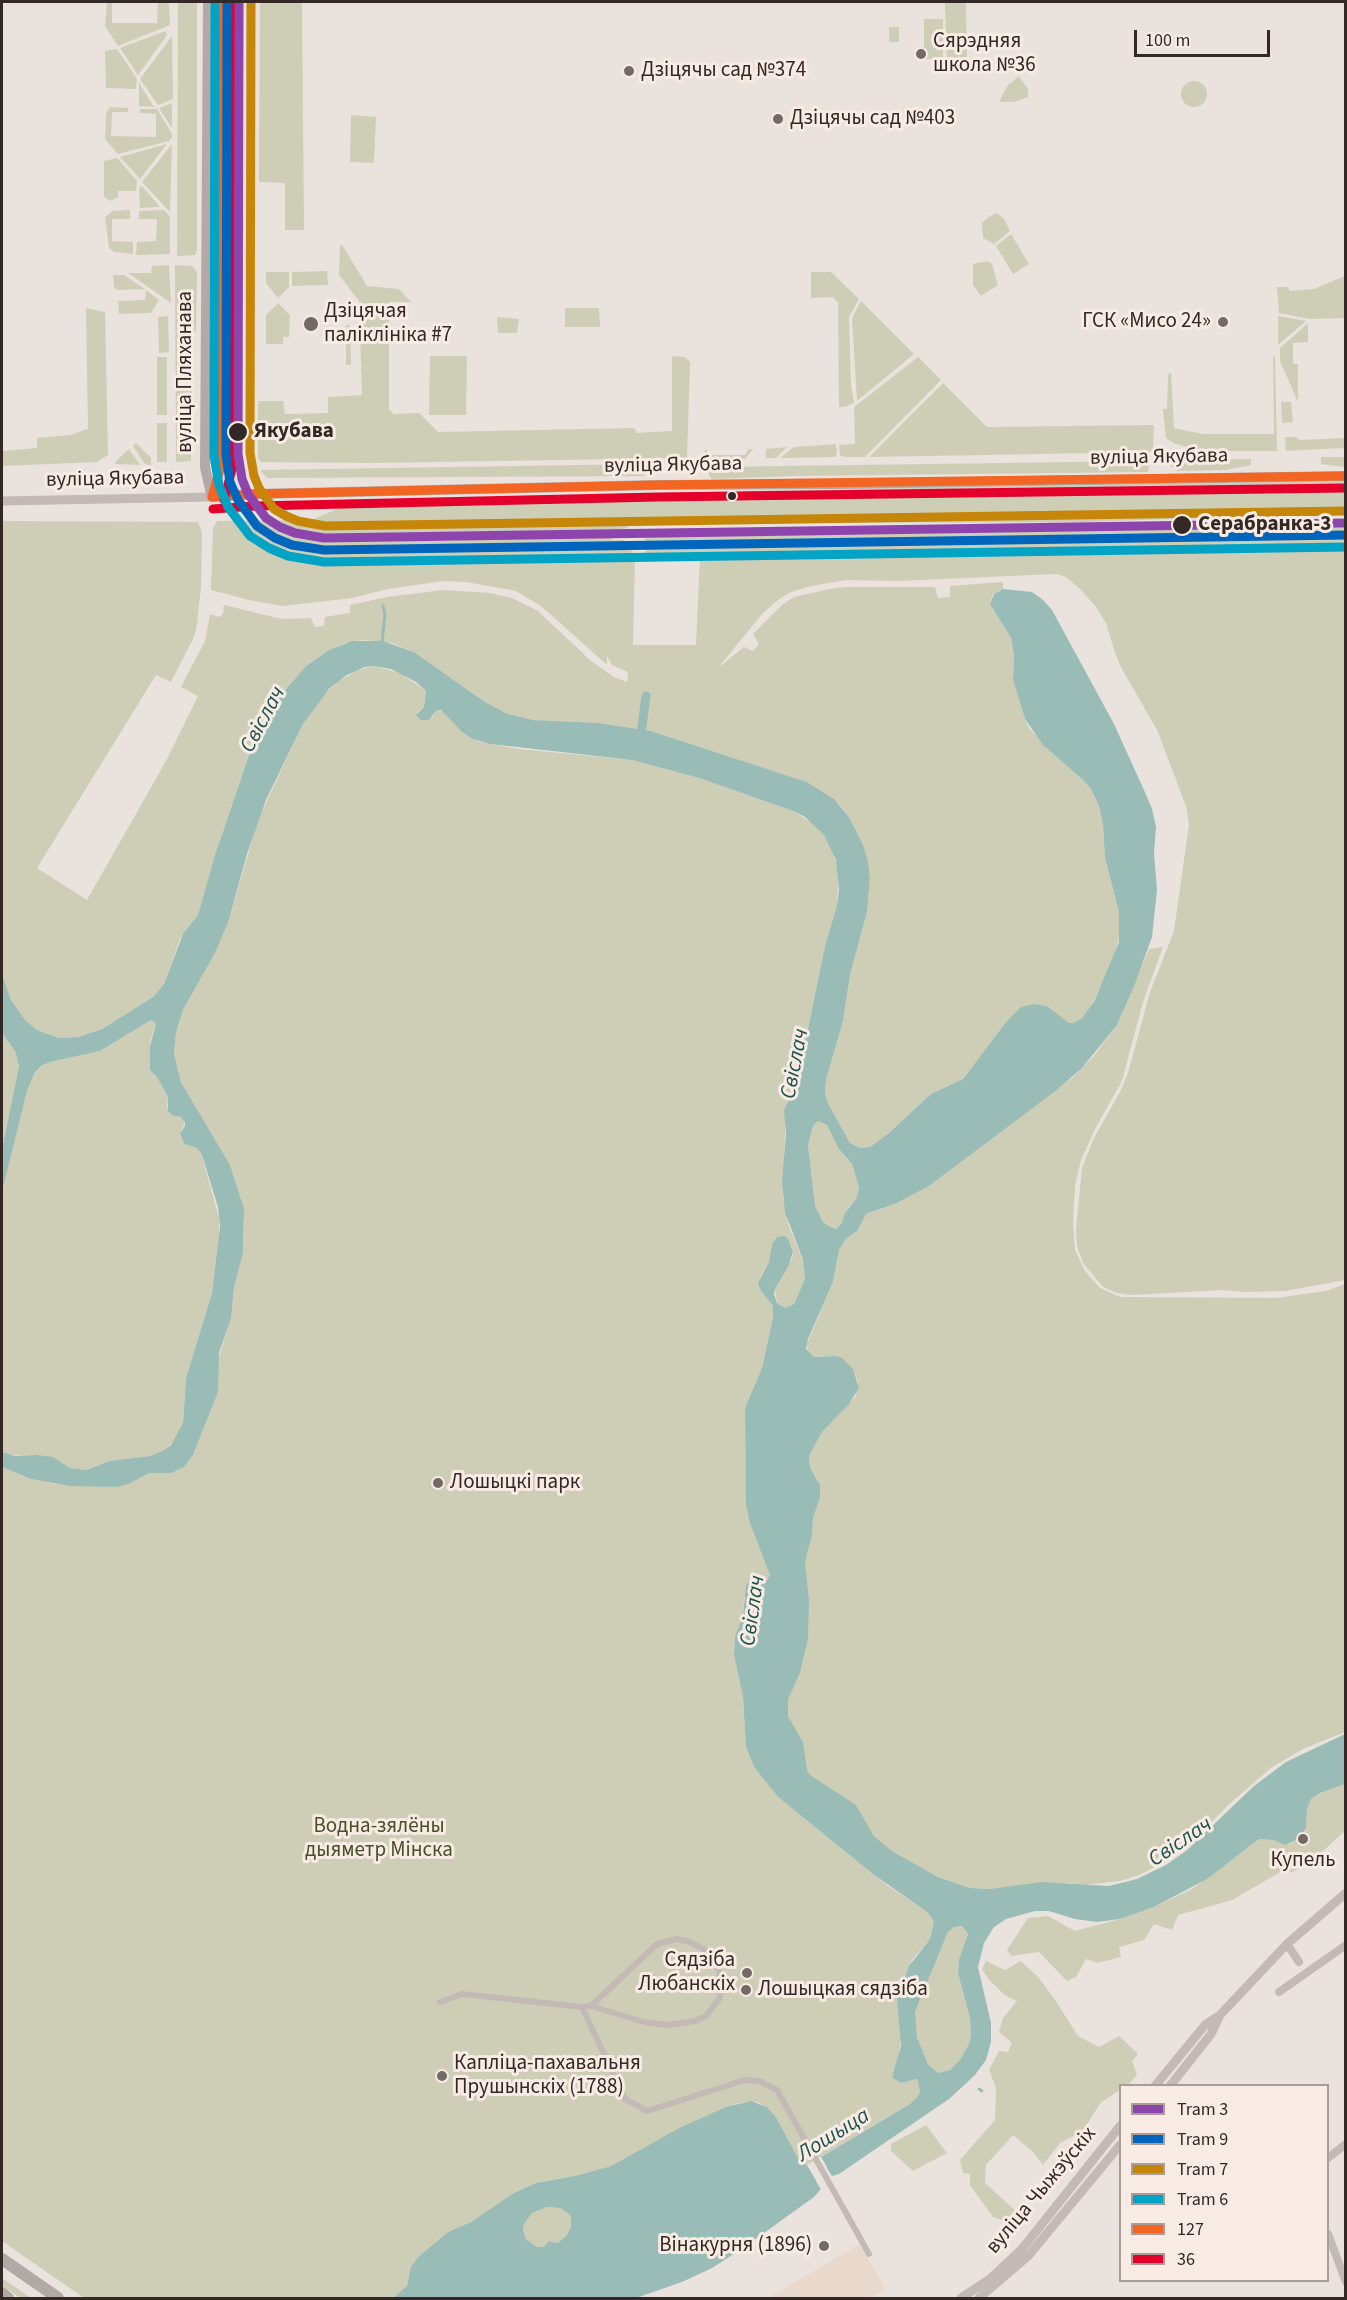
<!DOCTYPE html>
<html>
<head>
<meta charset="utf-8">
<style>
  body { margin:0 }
  #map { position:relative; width:1347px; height:2300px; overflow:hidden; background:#eae2dd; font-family:"Source Sans 3",sans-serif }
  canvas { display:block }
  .frame { position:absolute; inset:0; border:3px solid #332825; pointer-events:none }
  .legend { position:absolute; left:1119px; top:2084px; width:210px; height:198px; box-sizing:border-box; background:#f8ebe3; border:2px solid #a99d97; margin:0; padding:8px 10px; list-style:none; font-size:18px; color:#332825 }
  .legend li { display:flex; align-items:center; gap:12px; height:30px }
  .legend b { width:30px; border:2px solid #a99d97 }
  .scale { position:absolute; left:1134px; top:30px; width:136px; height:27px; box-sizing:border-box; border:3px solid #332825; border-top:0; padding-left:8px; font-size:18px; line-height:21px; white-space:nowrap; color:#332825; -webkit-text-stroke:4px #f8ebe3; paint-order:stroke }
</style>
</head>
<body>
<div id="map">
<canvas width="1347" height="2300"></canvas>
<div class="frame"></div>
<ul class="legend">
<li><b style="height:8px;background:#8e44ad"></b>Tram 3</li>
<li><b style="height:8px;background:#0065bd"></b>Tram 9</li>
<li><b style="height:8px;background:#c68609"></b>Tram 7</li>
<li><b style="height:8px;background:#03a3c6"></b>Tram 6</li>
<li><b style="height:8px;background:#f26522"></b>127</li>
<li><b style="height:8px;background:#e4002b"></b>36</li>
</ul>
<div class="scale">100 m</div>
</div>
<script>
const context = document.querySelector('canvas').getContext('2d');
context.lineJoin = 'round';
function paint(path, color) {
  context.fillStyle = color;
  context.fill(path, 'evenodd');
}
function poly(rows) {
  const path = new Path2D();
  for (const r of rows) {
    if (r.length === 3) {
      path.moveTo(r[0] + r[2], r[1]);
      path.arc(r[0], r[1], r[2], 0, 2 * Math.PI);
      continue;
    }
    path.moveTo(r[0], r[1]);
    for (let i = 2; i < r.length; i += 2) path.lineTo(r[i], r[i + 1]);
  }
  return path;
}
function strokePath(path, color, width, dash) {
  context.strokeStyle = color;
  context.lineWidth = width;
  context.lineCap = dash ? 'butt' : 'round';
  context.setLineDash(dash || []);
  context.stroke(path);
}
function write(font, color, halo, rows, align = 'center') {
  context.font = font + ' "Source Sans 3",sans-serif';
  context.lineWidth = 6;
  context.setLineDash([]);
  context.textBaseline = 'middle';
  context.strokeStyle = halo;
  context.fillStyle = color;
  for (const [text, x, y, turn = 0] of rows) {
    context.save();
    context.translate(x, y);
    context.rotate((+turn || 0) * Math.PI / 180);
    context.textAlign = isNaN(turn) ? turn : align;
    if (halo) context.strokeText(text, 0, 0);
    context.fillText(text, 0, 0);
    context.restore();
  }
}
const green = poly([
  [107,2,112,2,112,23,157,23,158,2,141,2,169,2,170,25,118,46,105,26],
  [178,2,197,2,197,250,195,255,177,256],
  [260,2,302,2,304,230,285,230,285,183,259,182],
  [945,2,966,2,967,60,947,61],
  [924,19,943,19,943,59,924,59],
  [889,27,899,27,899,42,889,42],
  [166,31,167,35,138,75,120,48],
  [172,36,173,99,158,105,140,79],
  [117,49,137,79,136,89,106,88,105,51],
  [1019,76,1028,89,1028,97,1014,102,999,102,1007,86],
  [1194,94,13],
  [139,83,154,107,139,106],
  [172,103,172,128,159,108],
  [110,107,128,108,128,112,112,112,111,136,156,137,156,114,140,113,140,109,157,109,172,134,172,137,169,141,118,154,105,139,106,113],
  [351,115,376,117,374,163,350,162],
  [167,144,140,179,120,157],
  [172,144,170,212,142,182],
  [117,158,137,181,136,191,118,191,118,197,110,201,104,197,104,161],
  [142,186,160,207,140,208,139,188],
  [130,210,130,219,112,219,112,241,133,242,133,254,114,252,109,248,105,217,113,211],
  [164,210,170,217,170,254,136,255,137,242,156,241,157,219,139,219,139,211],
  [997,213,1005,220,1010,231,994,244,983,238,982,223,990,216],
  [1011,234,1029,264,1013,274,996,246],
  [340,245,343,246,367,286,399,289,411,302,389,302,389,409,394,414,419,413,438,432,634,428,637,433,672,431,672,356,685,357,690,362,687,458,373,463,261,462,258,458,258,401,283,401,285,414,328,413,328,397,362,395,359,301,339,275],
  [988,261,992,264,998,285,981,296,973,285,973,264],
  [169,265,171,303,128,273,151,273,152,266],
  [175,265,192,266,197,272,196,332,183,331,182,385,192,388,191,461,176,462],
  [327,271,328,285,292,286,292,272],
  [266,272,289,272,289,287,278,298,266,283],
  [811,272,831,272,859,299,849,317,851,385,854,403,844,407,839,407,838,303,833,297,811,298],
  [113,275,124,275,145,289,117,290,114,288],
  [1345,276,1345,318,1310,319,1279,313,1277,287,1288,287,1290,291,1314,289],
  [146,290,159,300,151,313,119,314,118,301,145,300],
  [861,301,914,354,857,401,852,318],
  [278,303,290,315,289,337,283,337,283,344,266,344,266,315],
  [86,308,105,312,108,455,97,462,2,466,2,451,37,448,37,438,70,435,88,429],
  [565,308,599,308,600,327,565,327],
  [168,316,169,352,159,353,158,317],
  [1278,316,1306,321,1278,345],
  [497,317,519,319,517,333,498,333],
  [1308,323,1308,342,1293,343,1293,364,1298,364,1298,402,1280,361,1280,348],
  [346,325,350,325,351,365,346,365],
  [430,356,467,356,466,415,429,415],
  [1273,356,1275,357,1277,451,1199,451,1174,443,1166,438,1163,409,1167,409,1168,375,1171,372,1174,428,1202,434,1274,434],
  [157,357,167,357,167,415,157,415],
  [918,357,941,380,865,457,844,457,840,455,839,445,855,444,854,407],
  [943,383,987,427,1154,425,1153,452,869,457],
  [1281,402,1291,402,1293,422,1282,423],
  [157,423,167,423,167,462,157,462],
  [1285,437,1296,437,1299,440,1345,438,1345,448,1286,451],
  [136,443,151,458,151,466,144,463,133,446],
  [836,444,837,454,835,457,780,458,794,447],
  [787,447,776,458,766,458,766,449],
  [129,449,140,465,116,464,115,462],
  [749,449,753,449,745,459,704,459,705,450,707,450,708,455,745,455],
  [1321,457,1345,457,1345,467,1321,464],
  [1251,459,1251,465,1226,470,1177,471,1171,466,1169,460],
  [1150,461,1148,472,794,476,712,479,709,476,709,467],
  [644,464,645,476,267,478,260,470],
  [1345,481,1345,513,1086,522,631,524,611,540,624,540,635,556,633,645,696,645,700,555,646,555,645,534,1345,528,1345,1280,1285,1291,1245,1292,1223,1290,1131,1295,1117,1293,1103,1287,1083,1263,1077,1246,1076,1229,1082,1168,1093,1140,1121,1090,1128,1073,1150,992,1174,931,1189,824,1186,806,1157,730,1122,669,1115,653,1106,623,1096,607,1080,589,1066,577,1056,574,896,581,846,580,811,586,791,592,778,600,763,613,718,668,744,647,753,651,759,644,753,634,782,605,794,597,829,589,846,587,935,587,938,598,950,597,950,586,1003,582,1003,589,993,594,990,604,1011,638,1014,655,1013,680,1025,719,1029,728,1051,752,1084,781,1091,789,1099,806,1103,825,1105,858,1119,912,1120,933,1113,961,1090,1009,1082,1018,1073,1024,1065,1022,1047,1006,1041,1005,1021,1007,1006,1022,963,1079,931,1094,889,1133,870,1147,860,1148,850,1143,829,1105,825,1094,826,1080,843,1021,850,975,867,912,870,878,868,861,863,846,849,817,840,805,828,795,807,782,651,731,599,723,533,720,508,714,485,702,414,652,392,643,362,640,345,643,329,650,306,666,276,701,264,721,248,758,222,834,198,915,180,939,164,984,153,997,102,1029,78,1037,59,1038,37,1030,25,1020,15,1008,7,991,2,975,2,521,198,522,202,533,201,586,197,625,194,637,171,682,156,675,37,868,87,900,166,761,198,696,181,687,205,641,210,614,219,617,223,614,224,605,282,619,311,618,315,627,324,626,325,617,350,613,350,605,387,597,443,590,490,593,512,598,538,611,591,661,614,677,627,682,628,672,612,665,607,656,607,665,541,606,516,591,466,582,443,581,388,589,352,598,283,606,253,601,211,590,213,528,217,521,312,520,341,507,381,501,703,494,703,499,743,498,743,491],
  [373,666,400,673,426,691,424,707,417,713,432,718,436,711,443,711,462,732,480,742,519,749,632,760,699,778,793,811,815,825,824,835,832,848,839,874,837,905,825,946,800,1068,786,1104,783,1197,789,1226,806,1269,805,1279,794,1304,785,1308,777,1303,775,1289,792,1259,793,1253,791,1246,772,1244,769,1262,760,1278,761,1291,773,1306,773,1317,762,1368,745,1408,746,1481,770,1575,767,1580,756,1578,744,1598,743,1616,735,1636,734,1655,743,1697,746,1747,754,1767,778,1797,887,1885,927,1912,934,1922,930,1939,912,1960,900,1986,901,2039,898,2059,904,2082,917,2079,920,2091,918,2096,910,2104,807,2165,800,2162,776,2117,767,2107,757,2102,745,2102,733,2105,679,2128,611,2166,579,2175,544,2181,512,2194,471,2222,448,2232,418,2257,413,2264,407,2286,393,2298,84,2298,2,2241,2,2238,6,2240,2,2237,2,1467,31,1479,57,1484,117,1487,129,1484,149,1473,172,1473,179,1470,189,1461,193,1455,218,1392,218,1360,231,1319,234,1288,243,1253,244,1216,242,1201,230,1165,181,1082,174,1054,176,1033,183,1010,215,953,228,923,258,820,303,724,319,699,338,682,356,671],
  [1163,947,1143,1002,1122,1081,1096,1127,1081,1160,1075,1186,1073,1223,1075,1250,1085,1271,1100,1288,1120,1297,1276,1298,1326,1291,1345,1284,1345,1732,1305,1748,1272,1767,1228,1805,1192,1843,1169,1860,1139,1875,1120,1881,1084,1885,1069,1883,990,1889,970,1888,938,1877,892,1851,874,1836,856,1805,810,1776,807,1770,799,1735,788,1716,788,1700,800,1673,808,1639,805,1562,812,1536,813,1518,820,1498,818,1480,810,1467,809,1456,822,1432,856,1396,858,1382,853,1369,830,1356,814,1357,808,1352,807,1344,833,1282,839,1250,846,1239,854,1234,866,1214,897,1203,929,1186,1072,1078,1093,1057,1117,1025,1149,949],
  [151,1020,156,1024,150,1042,150,1070,157,1076,168,1097,167,1107,185,1122,180,1136,184,1144,197,1148,202,1156,219,1218,219,1240,212,1293,186,1378,183,1423,176,1439,164,1450,150,1456,109,1461,87,1470,70,1468,56,1459,45,1456,10,1455,2,1452,2,1192,29,1082,41,1066,50,1062,100,1051],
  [2,1033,15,1051,19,1066,2,1149],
  [818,1121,827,1125,838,1148,852,1164,859,1188,856,1199,848,1208,842,1223,836,1229,827,1226,823,1222,815,1206,808,1145,813,1126],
  [1345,1784,1345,1831,1313,1860,1293,1872,1282,1871,1232,1900,1178,1915,1172,1930,1154,1924,1144,1940,1119,1947,1121,1957,1098,1963,1086,1959,1076,1977,1067,1981,1039,1952,1011,1956,1007,1950,1028,1918,1048,1916,1075,1931,1120,1919,1154,1907,1192,1889,1259,1839,1273,1840,1285,1845,1292,1843,1302,1836,1306,1828,1307,1809,1311,1799,1320,1793],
  [962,1926,968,1934,959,1959,958,1973,970,2018,971,2035,969,2044,960,2060,950,2070,938,2073,928,2064,919,2046,915,2032,915,2012,948,1932,954,1927],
  [986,1961,1005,1970,1021,1961,1039,1978,1055,2000,1078,2036,1099,2047,1119,2036,1138,2054,1132,2061,1137,2075,1128,2085,1120,2086,1120,2090,1101,2102,1083,2131,1060,2143,1043,2165,1033,2152,1013,2135,986,2165,985,2183,1017,2212,1013,2224,993,2217,970,2185,970,2174,963,2173,960,2160,995,2120,996,2088,989,2070,999,2051,1008,2052,1012,2043,999,2032,1003,2018,1017,2001,1006,1996,989,1980,982,1969],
  [926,2125,947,2153,913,2171,891,2151,891,2144],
  [547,2207,560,2208,568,2213,571,2217,571,2227,566,2236,558,2243,549,2241,544,2247,537,2247,526,2239,523,2230,524,2224,532,2213],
  [2,2278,31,2298,20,2298,2,2285]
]);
const plaza = poly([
  [860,2244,885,2289,869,2298,768,2298]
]);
const water = poly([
  [1003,589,1032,592,1043,600,1052,610,1114,724,1144,790,1152,809,1156,827,1154,853,1157,890,1152,937,1135,984,1117,1025,1082,1068,1058,1089,929,1186,897,1203,866,1214,857,1231,846,1239,839,1250,833,1282,808,1339,806,1349,814,1357,836,1356,842,1358,853,1369,859,1388,849,1404,822,1432,809,1456,810,1467,820,1485,820,1498,813,1518,812,1536,805,1562,809,1601,808,1639,800,1673,788,1700,788,1716,803,1742,807,1770,810,1775,856,1805,874,1836,892,1851,938,1877,970,1888,990,1889,1042,1882,1109,1886,1137,1879,1166,1865,1187,1850,1254,1786,1286,1762,1345,1734,1345,1784,1320,1793,1311,1799,1307,1809,1306,1828,1299,1839,1285,1845,1273,1840,1259,1839,1207,1879,1154,1907,1120,1919,1097,1922,1075,1919,1049,1911,1035,1911,1006,1919,994,1927,984,1943,978,1967,991,2023,991,2042,986,2060,975,2075,949,2099,839,2174,832,2176,830,2173,816,2181,821,2189,814,2197,743,2248,712,2268,682,2282,636,2298,393,2298,407,2286,411,2267,418,2257,448,2232,471,2222,512,2194,536,2183,579,2175,611,2166,679,2128,726,2107,751,2101,767,2107,776,2117,800,2162,807,2165,813,2174,827,2167,821,2157,910,2104,918,2096,920,2091,917,2079,901,2083,892,2077,901,2046,897,1998,909,1966,930,1939,934,1922,927,1912,873,1874,778,1797,754,1767,746,1747,743,1697,734,1655,735,1636,743,1616,746,1586,750,1580,767,1580,770,1575,750,1523,746,1505,745,1408,762,1368,773,1317,773,1306,761,1291,758,1283,769,1262,772,1244,777,1237,785,1236,788,1239,793,1252,789,1265,775,1289,774,1294,777,1303,785,1308,794,1304,805,1279,803,1260,785,1212,782,1182,786,1133,784,1111,800,1068,825,946,837,905,839,890,836,860,824,835,805,817,793,811,699,778,632,760,490,744,473,739,462,732,441,710,436,711,429,720,421,720,416,715,424,707,426,691,416,682,391,669,373,666,365,667,347,675,329,689,303,724,266,800,247,854,228,923,215,953,183,1010,176,1033,174,1054,181,1082,230,1165,244,1208,243,1253,234,1288,231,1319,219,1353,218,1392,193,1455,184,1467,172,1473,149,1473,129,1484,117,1487,70,1486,31,1479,2,1467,2,1452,15,1456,37,1455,53,1457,70,1468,87,1470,109,1461,150,1456,164,1450,171,1445,183,1423,186,1378,212,1293,220,1227,218,1207,202,1155,197,1148,184,1144,180,1134,185,1126,185,1122,180,1117,172,1115,168,1111,168,1097,157,1077,150,1070,150,1046,156,1024,151,1020,100,1051,50,1062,41,1066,34,1074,27,1091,2,1192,2,1149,19,1066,15,1051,2,1033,2,975,11,1000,25,1020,37,1030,59,1038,78,1037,102,1029,153,997,164,984,183,934,198,915,215,855,248,758,264,721,276,701,306,666,329,650,352,641,383,641,414,652,485,702,508,714,533,720,599,723,651,731,807,782,834,799,849,817,863,845,868,861,870,878,867,912,850,975,843,1021,826,1080,825,1094,829,1105,850,1143,860,1148,870,1147,889,1133,931,1094,963,1079,1006,1022,1021,1007,1034,1004,1047,1006,1069,1023,1073,1023,1082,1018,1094,1002,1119,942,1119,912,1105,858,1103,825,1099,806,1091,789,1084,781,1043,745,1025,719,1013,680,1014,655,1011,638,990,604,994,594],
  [818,1121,827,1125,838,1148,852,1164,859,1188,856,1199,845,1213,842,1223,836,1229,828,1226,823,1222,815,1206,808,1145,813,1126],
  [962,1926,968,1934,959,1959,958,1973,970,2018,971,2035,969,2044,960,2060,950,2070,938,2073,928,2064,917,2038,915,2012,948,1932,954,1927],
  [547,2207,560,2208,568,2213,571,2217,571,2227,566,2236,558,2243,549,2241,544,2247,537,2247,526,2239,523,2230,524,2224,532,2213]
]);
const pier = poly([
  [821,2157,833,2179,829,2176,820,2181,823,2188,821,2189,807,2165,809,2163,814,2170,823,2166,818,2158]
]);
const stream = poly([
  [382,642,385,614,383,606],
  [979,2089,982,2091]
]);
const canal = poly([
  [640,741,646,696]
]);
const pedestrian = poly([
  [440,2002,462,1994,582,2007,591,2006,657,1944,676,1939,690,1942,711,1953,719,1971,722,1988,719,1999,706,2016,695,2021,667,2025,644,2022,591,2006],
  [582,2007,625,2099,647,2111,745,2080,759,2081,777,2090,869,2254]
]);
const minor = poly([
  [1287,1944,1299,1962],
  [1279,1992,1346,1945],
  [1328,2158,1346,2144],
  [1328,2234,1346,2282]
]);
const tertiary = poly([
  [2,501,212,497],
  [1155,2086,1205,2025,1220,2015,1287,1944,1346,1893],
  [1170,2086,1211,2034,1219,2017],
  [961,2298,990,2279,1022,2249,1120,2126],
  [979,2298,1029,2255,1120,2145]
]);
const secondary = poly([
  [208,2,205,467,211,494],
  [212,497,254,494,658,485,843,484,1346,476],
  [212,497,221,465,223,2]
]);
const primary = poly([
  [2,2259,58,2298],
  [2,2293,8,2298]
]);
const bus1 = poly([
  [212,497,254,494,658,485,1346,476],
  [212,497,221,465,223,2]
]);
const bus2 = poly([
  [224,500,233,465,235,2],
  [213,509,255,506,658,497,1346,488]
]);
const tram1 = poly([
  [239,2,238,454,242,479,248,494,266,518,280,527,295,533,324,538,1346,523]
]);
const tram2 = poly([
  [227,2,226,455,230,482,238,500,257,526,275,538,292,545,324,550,1346,535]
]);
const tram3 = poly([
  [251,2,250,453,254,476,259,488,274,509,286,516,298,521,325,526,1346,511]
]);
const tram4 = poly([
  [215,2,214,456,219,485,228,507,250,536,269,548,288,556,324,562,1346,547]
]);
const markers = [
  [921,54,6,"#736965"],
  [629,71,6,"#736965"],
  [778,119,6,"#736965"],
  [1223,322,6,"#736965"],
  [311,324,8,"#736965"],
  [238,432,10,"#332825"],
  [732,496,5,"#332825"],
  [1182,525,10,"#332825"],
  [438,1483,6,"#736965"],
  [1303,1839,6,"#736965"],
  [747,1973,6,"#736965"],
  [746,1990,6,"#736965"],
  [442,2076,6,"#736965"],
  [824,2246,6,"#736965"]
];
const poiNames = [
  ["Сярэдняя",933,42],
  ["школа №36",933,66],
  ["Дзіцячы сад №374",641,71],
  ["Дзіцячы сад №403",790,119],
  ["Дзіцячая",324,312],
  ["паліклініка #7",324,336],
  ["ГСК «Мисо 24»",1211,322,"right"],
  ["Лошыцкі парк",450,1483],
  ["Купель",1303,1861,"center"],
  ["Сядзіба",735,1961,"right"],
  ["Любанскіх",735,1985,"right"],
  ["Лошыцкая сядзіба",758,1990],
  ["Капліца-пахавальня",454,2064],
  ["Прушынскіх (1788)",454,2088],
  ["Вінакурня (1896)",812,2246,"right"]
];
const streetNames = [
  ["вуліца Пляханава",186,372,-90],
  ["вуліца Якубава",1159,458,-1],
  ["вуліца Якубава",673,466,-1],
  ["вуліца Якубава",115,480,-1],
  ["вуліца Чыжэўскіх",1042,2191,-50]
];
const stopNames = [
  ["Якубава",254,432],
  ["Серабранка-3",1198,525]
];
const parkNames = [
  ["Водна-зялёны",379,1827],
  ["дыяметр Мінска",379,1851]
];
const waterNames = [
  ["Свіслач",264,720,-62],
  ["Свіслач",796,1064,-79],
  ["Свіслач",754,1611,-82],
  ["Свіслач",1181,1843,-34],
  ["Лошыца",834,2136,-32]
];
paint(green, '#ceceb7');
paint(plaza, '#e9d8cc');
paint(water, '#9abcb7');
paint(pier, '#eae2dd');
strokePath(stream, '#9abcb7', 3);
strokePath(canal, '#9abcb7', 9);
strokePath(pedestrian, '#c3bab6', 6);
strokePath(minor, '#c3bab6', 8);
strokePath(tertiary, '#c3bab6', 9);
strokePath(secondary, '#b3aaa7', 10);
strokePath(primary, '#b1a9a6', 12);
strokePath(bus1, '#f26522', 9);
strokePath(bus2, '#e4002b', 9);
strokePath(tram1, '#8e44ad', 9);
strokePath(tram2, '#0065bd', 9);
strokePath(tram3, '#c68609', 9);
strokePath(tram4, '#03a3c6', 9);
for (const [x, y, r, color] of markers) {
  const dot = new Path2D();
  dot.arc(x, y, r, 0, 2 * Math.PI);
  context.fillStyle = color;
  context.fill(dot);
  strokePath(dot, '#f8ebe3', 2);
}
write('21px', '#332825', '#f8ebe3', poiNames, 'left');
write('21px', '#332825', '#f8ebe3', streetNames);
write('bold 21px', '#332825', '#f8ebe3', stopNames, 'left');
write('21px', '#48502a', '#f8ebe3', parkNames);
write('italic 22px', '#1c534e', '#f8ebe3', waterNames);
</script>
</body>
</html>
